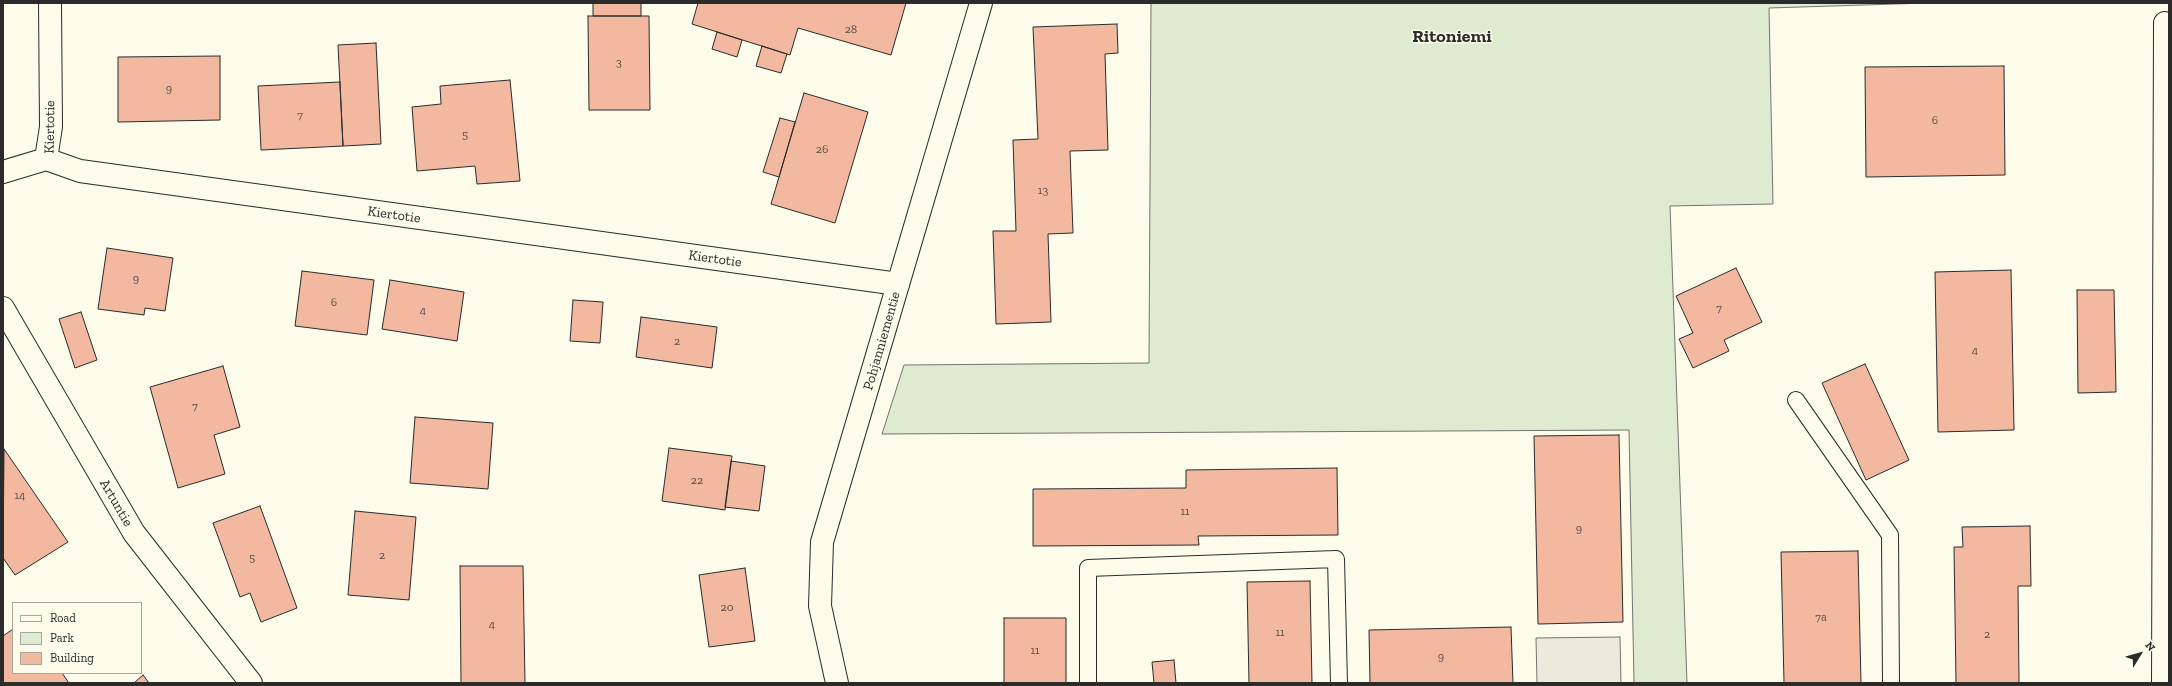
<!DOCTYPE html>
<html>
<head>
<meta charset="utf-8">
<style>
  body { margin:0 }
  #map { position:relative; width:2172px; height:686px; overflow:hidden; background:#fdfbea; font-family:"Zilla Slab",serif }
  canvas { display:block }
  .frame { position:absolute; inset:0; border:4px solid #2b2b2b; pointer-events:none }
  .legend { position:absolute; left:12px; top:602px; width:130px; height:72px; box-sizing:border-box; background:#fdfbea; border:1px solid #a9a89e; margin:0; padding:5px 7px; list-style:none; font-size:12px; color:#2b2b2b }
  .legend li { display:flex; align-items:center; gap:8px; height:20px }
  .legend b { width:20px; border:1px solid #a9a89e }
  .north { position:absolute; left:2120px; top:634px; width:40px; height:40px; -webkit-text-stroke:3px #fdfbea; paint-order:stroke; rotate:53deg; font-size:11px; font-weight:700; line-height:16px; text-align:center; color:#2b2b2b }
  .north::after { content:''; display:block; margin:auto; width:14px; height:18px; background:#2b2b2b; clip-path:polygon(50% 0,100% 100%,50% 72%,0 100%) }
</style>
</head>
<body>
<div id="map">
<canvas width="2172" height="686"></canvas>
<div class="frame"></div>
<ul class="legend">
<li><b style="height:5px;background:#fdfbea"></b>Road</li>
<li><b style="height:11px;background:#deebd1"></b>Park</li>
<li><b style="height:11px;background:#f2b8a0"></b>Building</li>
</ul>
<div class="north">N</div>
</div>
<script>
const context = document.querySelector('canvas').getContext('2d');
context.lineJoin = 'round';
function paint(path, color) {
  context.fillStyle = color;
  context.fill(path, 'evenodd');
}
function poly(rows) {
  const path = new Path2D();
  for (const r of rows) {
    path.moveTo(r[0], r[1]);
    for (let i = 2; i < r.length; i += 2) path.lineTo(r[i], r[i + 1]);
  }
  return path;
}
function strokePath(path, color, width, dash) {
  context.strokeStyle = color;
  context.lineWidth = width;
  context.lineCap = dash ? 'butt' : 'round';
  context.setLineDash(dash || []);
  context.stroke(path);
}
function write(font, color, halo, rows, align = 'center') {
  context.font = font + ' "Zilla Slab",serif';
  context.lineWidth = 3;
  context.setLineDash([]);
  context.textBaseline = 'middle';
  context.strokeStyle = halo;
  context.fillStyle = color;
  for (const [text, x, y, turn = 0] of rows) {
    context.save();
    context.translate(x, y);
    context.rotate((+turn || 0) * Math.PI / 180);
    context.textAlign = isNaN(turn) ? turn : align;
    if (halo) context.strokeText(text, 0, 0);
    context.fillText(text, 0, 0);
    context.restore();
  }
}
const green = poly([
  [1151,3,1927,3,1769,8,1773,204,1670,206,1687,683,1634,683,1629,430,882,434,904,365,1149,363,1151,3]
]);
const parking = poly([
  [1620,637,1621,683,1537,683,1536,638,1620,637]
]);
const building = poly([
  [593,3,641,3,641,16,593,16,593,3],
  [698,3,906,3,891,55,798,28,790,55,692,24,698,3],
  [588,16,649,16,650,110,589,110,588,16],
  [1117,24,1118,53,1105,54,1108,150,1070,151,1073,233,1048,234,1051,322,996,324,993,231,1016,231,1013,140,1038,139,1033,27,1117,24],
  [717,32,742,40,737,57,712,49,717,32],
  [376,43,381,144,343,146,338,45,376,43],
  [762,46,787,54,781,73,756,66,762,46],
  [220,56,220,120,118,122,118,57,220,56],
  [2004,66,2005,175,1866,177,1865,67,2004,66],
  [510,80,520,181,477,184,475,166,417,171,412,107,441,104,440,86,510,80],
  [340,82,343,146,261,150,258,86,340,82],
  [804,93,868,112,835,223,771,204,804,93],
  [780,118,795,122,779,177,763,172,780,118],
  [107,248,173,258,165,311,145,308,144,315,98,309,107,248],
  [1736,268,1762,322,1724,340,1729,351,1693,368,1679,339,1693,333,1676,296,1736,268],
  [2011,270,2014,430,1938,432,1935,272,2011,270],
  [302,271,374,280,367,335,295,326,302,271],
  [390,280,464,292,457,341,382,329,390,280],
  [2077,290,2114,290,2116,392,2078,393,2077,290],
  [573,300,603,302,600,343,570,341,573,300],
  [81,312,97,360,75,368,59,319,81,312],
  [641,317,717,327,712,368,636,357,641,317],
  [1865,364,1909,460,1866,480,1822,383,1865,364],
  [223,366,240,427,214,435,225,474,178,488,150,387,223,366],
  [415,417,493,423,488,489,410,483,415,417],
  [1619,435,1623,622,1538,624,1534,436,1619,435],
  [669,448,732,456,725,510,662,501,669,448],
  [4,449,68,542,15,575,3,558,4,449],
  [731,461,765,466,759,511,725,507,731,461],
  [1337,468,1338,535,1198,536,1199,545,1033,546,1033,489,1186,488,1186,470,1337,468],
  [260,506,297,608,261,622,250,593,240,597,213,523,260,506],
  [355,511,416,517,409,600,348,595,355,511],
  [2030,526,2031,586,2018,586,2019,683,1956,683,1954,547,1963,547,1962,527,2030,526],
  [1858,551,1861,683,1784,683,1781,552,1858,551],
  [460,566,523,566,525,683,461,683,460,566],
  [745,568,755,641,709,647,699,575,745,568],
  [1310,581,1312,683,1249,683,1247,582,1310,581],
  [1004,618,1066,618,1066,683,1004,683,1004,618],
  [1511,627,1513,683,1370,683,1369,630,1511,627],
  [13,629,13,673,62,673,69,683,3,683,3,636,13,629],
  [1174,660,1176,683,1154,683,1152,662,1174,660],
  [143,675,149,683,134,683,143,675]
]);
const service = poly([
  [1796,400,1890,535,1891,683],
  [1088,683,1088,568,1336,559,1339,683]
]);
const minor = poly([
  [50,3,51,127,46,159,80,171,898,284],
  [3,172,46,159],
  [3,308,134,533,251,683],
  [2163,683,2165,23]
]);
const tertiary = poly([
  [837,683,820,606,822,542,981,3]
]);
const numberNames = [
  ["28",851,30],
  ["3",619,63],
  ["9",169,89],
  ["7",300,116],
  ["6",1935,121],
  ["5",465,135],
  ["26",822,150],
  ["13",1043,191],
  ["9",136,279],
  ["6",334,303],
  ["7",1719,309],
  ["4",423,311],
  ["2",677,342],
  ["4",1975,351],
  ["7",195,407],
  ["22",697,481],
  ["14",20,496],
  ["11",1185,512],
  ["9",1579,529],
  ["2",382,556],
  ["5",252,558],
  ["20",727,608],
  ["7a",1821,618],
  ["4",492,625],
  ["11",1280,633],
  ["2",1987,635],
  ["11",1035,651],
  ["9",1441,657]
];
const streetNames = [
  ["Kiertotie",50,127,-89],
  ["Kiertotie",394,215,8],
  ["Kiertotie",715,259,8],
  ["Pohjanniementie",882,341,-74],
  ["Artuntie",116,503,60]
];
const districtNames = [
  ["Ritoniemi",1452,37]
];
paint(green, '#deebd1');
strokePath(green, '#74746e', 1);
paint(parking, '#eceadb');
strokePath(parking, '#74746e', 1);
paint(building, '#f2b8a0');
strokePath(building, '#2b2b2b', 1);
strokePath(service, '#2b2b2b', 18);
strokePath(minor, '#2b2b2b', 24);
strokePath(tertiary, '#2b2b2b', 24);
strokePath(service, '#fdfbea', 16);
strokePath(minor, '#fdfbea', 22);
strokePath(tertiary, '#fdfbea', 22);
write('12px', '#5d4e48', null, numberNames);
write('14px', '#2b2b2b', '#fdfbea', streetNames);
write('bold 18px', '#2b2b2b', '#fdfbea', districtNames);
</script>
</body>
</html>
